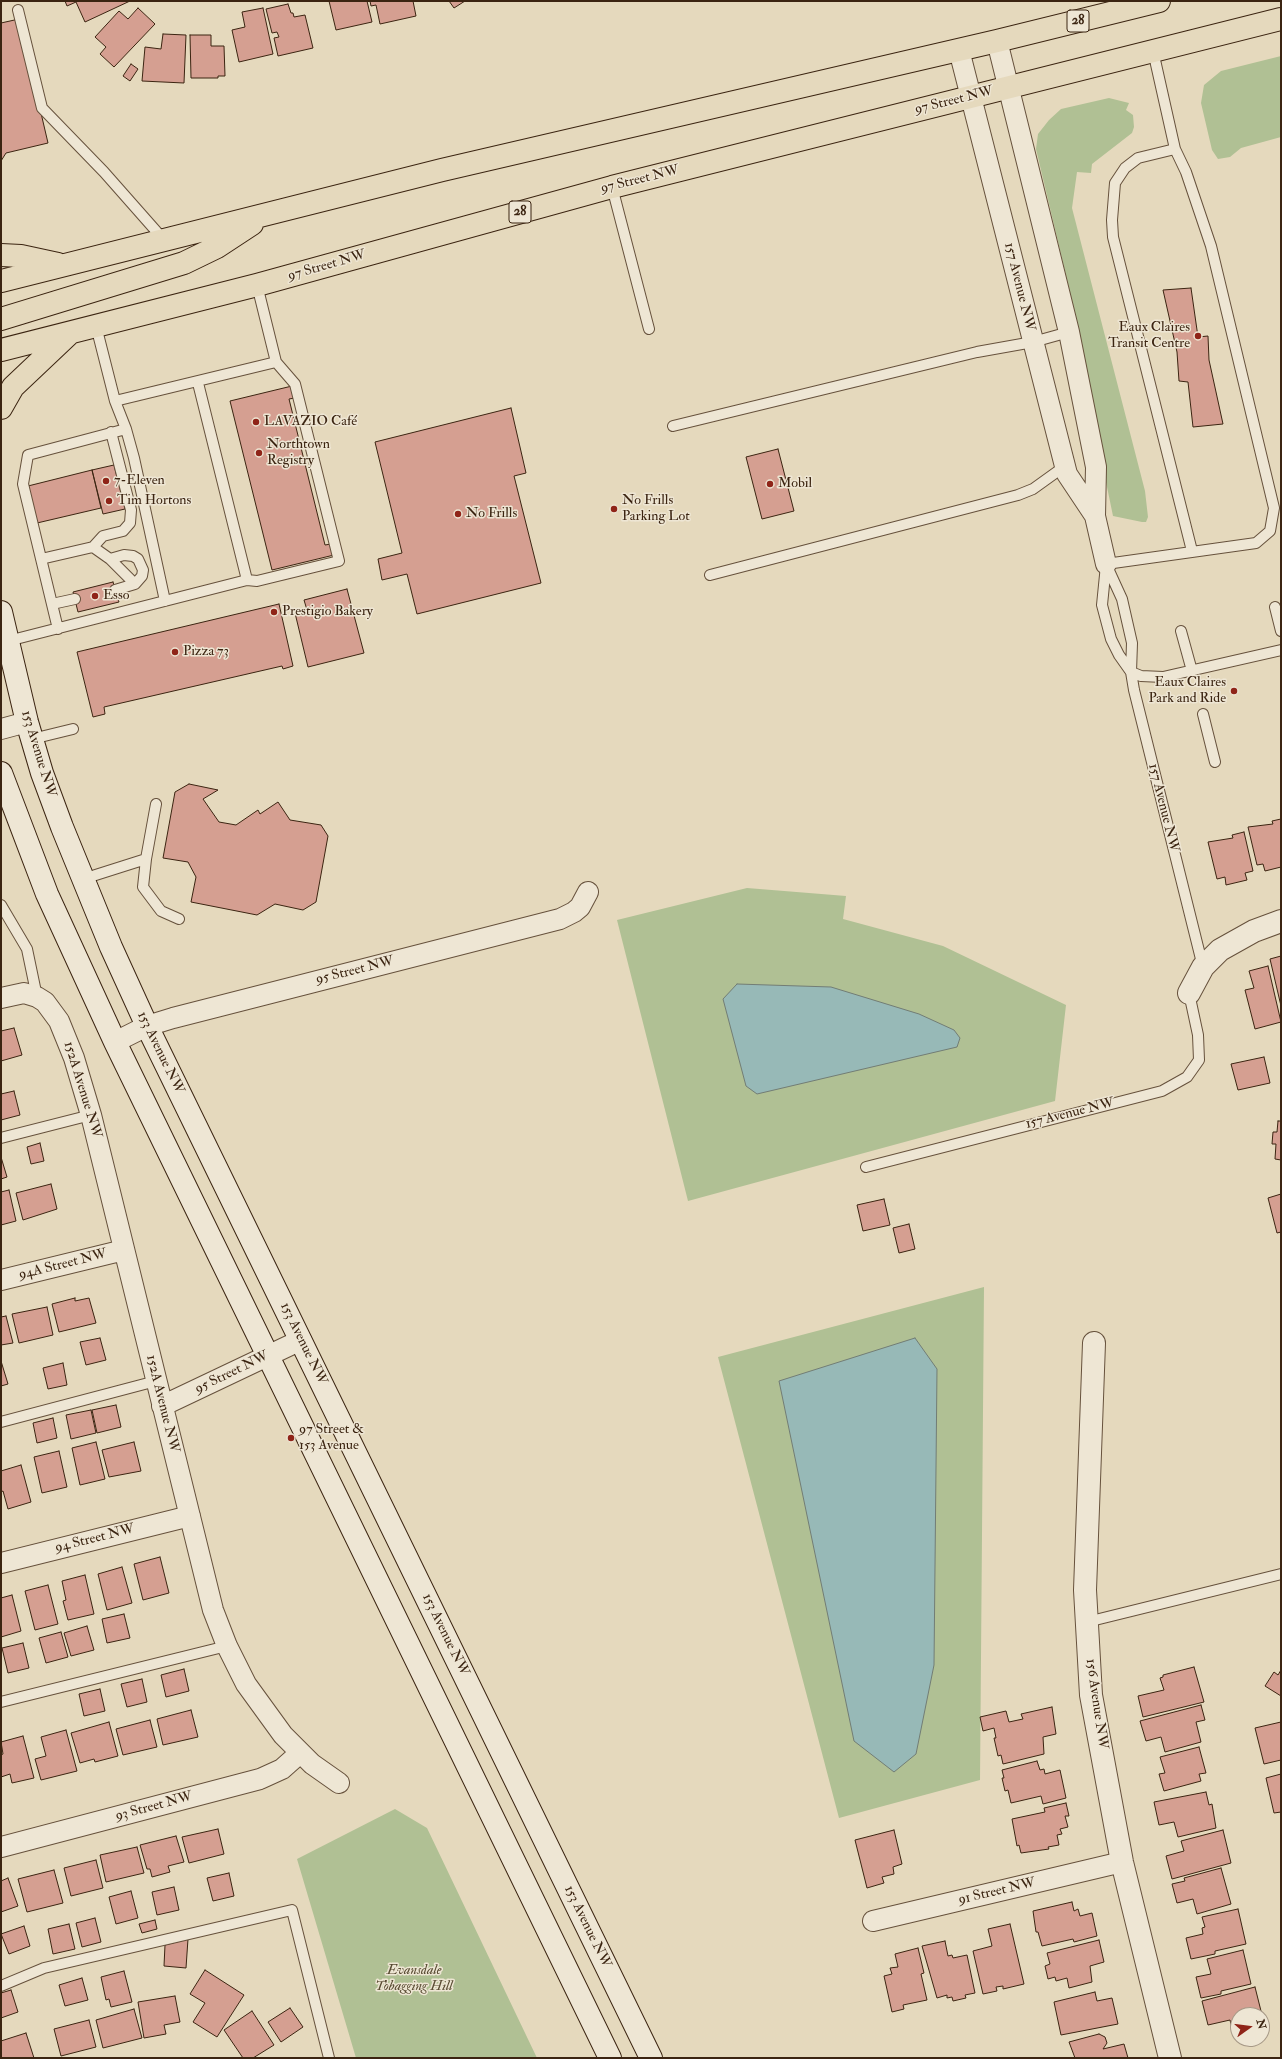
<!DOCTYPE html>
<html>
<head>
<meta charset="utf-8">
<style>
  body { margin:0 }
  #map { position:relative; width:1282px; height:2059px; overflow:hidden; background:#e5d9bd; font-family:"IM FELL Double Pica",serif }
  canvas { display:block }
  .frame { position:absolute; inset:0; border:2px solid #3b2411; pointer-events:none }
  .north { position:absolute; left:1230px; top:2007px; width:40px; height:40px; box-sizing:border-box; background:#eee6d4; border:1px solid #a69886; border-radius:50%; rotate:76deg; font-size:11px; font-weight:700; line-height:16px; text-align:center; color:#3b2411 }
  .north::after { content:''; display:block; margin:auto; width:14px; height:18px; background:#8f2418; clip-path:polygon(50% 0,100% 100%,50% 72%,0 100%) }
</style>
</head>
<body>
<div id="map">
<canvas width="1282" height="2059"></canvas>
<div class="frame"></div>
<div class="north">N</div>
</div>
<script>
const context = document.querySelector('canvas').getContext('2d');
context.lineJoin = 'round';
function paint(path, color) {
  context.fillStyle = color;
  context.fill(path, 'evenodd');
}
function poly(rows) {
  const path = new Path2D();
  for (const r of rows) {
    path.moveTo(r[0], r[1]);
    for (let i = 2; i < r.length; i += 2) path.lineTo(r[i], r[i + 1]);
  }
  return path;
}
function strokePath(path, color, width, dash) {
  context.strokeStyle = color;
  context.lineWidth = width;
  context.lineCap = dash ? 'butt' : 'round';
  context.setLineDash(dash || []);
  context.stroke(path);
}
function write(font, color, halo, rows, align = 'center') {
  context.font = font + ' "IM FELL Double Pica",serif';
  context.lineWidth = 3;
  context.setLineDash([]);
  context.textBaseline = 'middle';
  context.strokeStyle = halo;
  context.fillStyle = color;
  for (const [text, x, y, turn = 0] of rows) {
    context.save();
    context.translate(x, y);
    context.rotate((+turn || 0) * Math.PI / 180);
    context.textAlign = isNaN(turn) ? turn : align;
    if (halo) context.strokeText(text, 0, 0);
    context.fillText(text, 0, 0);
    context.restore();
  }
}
const green = poly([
  [1281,56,1281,137,1241,148,1230,157,1218,159,1212,150,1201,103,1204,85,1221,71],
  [1109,98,1129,103,1126,110,1133,115,1134,127,1132,133,1092,164,1091,173,1077,172,1072,208,1145,491,1148,517,1146,522,1142,522,1113,516,1085,380,1082,343,1036,149,1038,134,1049,120,1061,109],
  [747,888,846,896,843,919,943,946,1066,1005,1055,1101,688,1201,617,920],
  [984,1287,980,1780,839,1818,718,1357],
  [395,1809,427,1828,537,2058,356,2058,297,1859]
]);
const water = poly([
  [737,984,831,987,919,1014,954,1030,960,1038,957,1047,757,1094,746,1086,723,999,737,984],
  [915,1338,937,1369,934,1665,916,1754,894,1772,854,1741,779,1381,915,1338]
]);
const building = poly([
  [65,1,130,1,85,22,76,2,67,6,65,1],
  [329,1,367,1,372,22,336,30,329,1],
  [370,1,413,1,416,16,380,24,376,5,371,6,370,1],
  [449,1,465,1,454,8,449,1],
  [288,4,291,13,293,13,294,17,305,15,313,48,278,56,274,38,279,37,277,32,272,33,266,9,288,4],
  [138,8,155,24,114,67,100,54,106,47,95,37,119,11,128,19,138,8],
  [263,8,273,54,239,62,232,30,245,27,242,12,263,8],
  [19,19,48,143,6,153,1,161,1,23,19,19],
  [163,34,186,35,184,83,142,81,145,47,161,49,163,34],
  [190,35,211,35,211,46,224,46,225,76,218,76,218,78,191,78,190,35],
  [131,64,138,69,130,81,123,76,131,64],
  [1191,288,1198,337,1208,336,1209,360,1223,424,1193,427,1188,382,1179,381,1177,352,1163,290,1191,288],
  [292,386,295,398,289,399,325,545,331,544,334,555,272,570,230,401,292,386],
  [511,408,526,473,514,476,541,583,417,614,407,574,382,580,378,559,402,553,375,442,511,408],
  [778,449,794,511,762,519,746,457,778,449],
  [114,465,125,509,103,514,92,470,114,465],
  [92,470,101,508,37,523,28,486,92,470],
  [113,582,119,602,78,612,73,592,113,582],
  [347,589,364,653,308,667,295,613,307,610,304,600,347,589],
  [279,604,293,666,283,669,282,666,104,707,105,714,93,717,77,652,279,604],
  [189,784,218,790,203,799,219,822,236,825,258,810,260,814,278,802,290,820,321,825,328,836,316,902,303,910,275,904,257,915,191,902,196,877,188,862,163,858,175,792,189,784],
  [1281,819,1281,867,1265,871,1263,864,1257,865,1248,827,1273,824,1272,821,1281,819],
  [1244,832,1253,871,1245,873,1247,880,1226,885,1225,877,1217,879,1208,842,1233,838,1232,835,1244,832],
  [1281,956,1281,1006,1270,959,1281,956],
  [1268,966,1281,1022,1255,1029,1245,990,1254,988,1249,971,1268,966],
  [14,1028,22,1055,1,1061,1,1031,14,1028],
  [1264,1057,1270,1083,1238,1090,1231,1064,1264,1057],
  [14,1091,20,1115,1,1120,1,1094,14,1091],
  [1278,1121,1281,1121,1281,1160,1275,1159,1276,1144,1272,1144,1273,1132,1277,1132,1278,1121],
  [40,1143,44,1161,31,1164,27,1147,40,1143],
  [1,1157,7,1177,1,1179,1,1157],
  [51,1184,57,1209,23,1220,16,1193,51,1184],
  [9,1190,16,1221,1,1225,1,1192,9,1190],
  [1281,1194,1281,1232,1277,1233,1268,1198,1281,1194],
  [884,1199,890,1225,863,1231,857,1205,884,1199],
  [909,1224,915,1249,899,1253,893,1228,909,1224],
  [75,1298,75,1301,89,1298,96,1323,59,1332,52,1304,75,1298],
  [47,1307,53,1335,19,1343,12,1314,47,1307],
  [6,1316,13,1343,1,1345,1,1317,6,1316],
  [100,1338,106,1360,86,1365,80,1342,100,1338],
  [1,1361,8,1384,1,1386,1,1361],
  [63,1363,67,1385,48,1389,43,1368,63,1363],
  [116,1405,121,1427,97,1433,92,1410,116,1405],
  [91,1410,96,1433,71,1439,66,1415,91,1410],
  [53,1418,57,1438,37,1443,33,1423,53,1418],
  [96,1442,105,1479,80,1485,72,1448,96,1442],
  [134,1442,141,1471,109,1477,102,1450,134,1442],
  [59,1451,67,1487,42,1493,34,1457,59,1451],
  [21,1465,31,1502,8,1509,3,1491,1,1492,1,1471,21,1465],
  [160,1557,169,1593,143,1600,134,1564,160,1557],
  [122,1567,132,1603,107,1610,98,1574,122,1567],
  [85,1575,94,1614,68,1620,63,1601,66,1600,62,1581,85,1575],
  [48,1585,58,1624,35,1630,25,1591,48,1585],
  [12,1595,21,1631,1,1637,1,1598,12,1595],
  [124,1614,130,1638,107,1643,102,1619,124,1614],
  [87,1626,94,1650,71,1656,64,1633,87,1626],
  [61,1632,68,1657,46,1663,39,1638,61,1632],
  [23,1643,29,1668,8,1673,2,1648,23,1643],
  [1194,1667,1204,1702,1143,1717,1138,1696,1164,1690,1160,1678,1163,1677,1163,1675,1194,1667],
  [184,1669,189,1691,166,1697,161,1675,184,1669],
  [1281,1670,1281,1696,1265,1686,1274,1672,1278,1675,1281,1670],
  [142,1679,147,1702,127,1707,121,1684,142,1679],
  [100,1689,105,1711,84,1716,79,1694,100,1689],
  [1201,1705,1205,1720,1196,1722,1201,1742,1165,1752,1161,1737,1146,1741,1140,1721,1201,1705],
  [1052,1707,1056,1734,1043,1737,1044,1754,1003,1764,1001,1755,998,1756,994,1738,996,1738,994,1728,983,1731,980,1717,1006,1711,1009,1722,1023,1719,1021,1714,1052,1707],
  [191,1710,198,1737,163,1745,157,1719,191,1710],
  [150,1720,157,1747,123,1755,116,1729,150,1720],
  [109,1722,118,1756,95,1762,94,1759,80,1763,71,1733,109,1722],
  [1281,1722,1281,1760,1264,1764,1255,1728,1281,1722],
  [66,1730,77,1771,41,1780,35,1759,46,1756,41,1737,66,1730],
  [23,1736,34,1778,12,1783,10,1774,1,1777,1,1755,3,1754,1,1742,23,1736],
  [1199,1747,1206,1773,1199,1774,1201,1781,1164,1791,1159,1774,1165,1773,1160,1757,1199,1747],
  [1037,1761,1040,1770,1044,1769,1045,1774,1060,1770,1066,1798,1043,1804,1041,1796,1011,1803,1008,1790,1005,1791,1002,1778,1004,1778,1002,1770,1037,1761],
  [1281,1774,1281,1812,1274,1813,1266,1778,1281,1774],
  [1206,1792,1209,1805,1212,1804,1216,1828,1178,1837,1174,1822,1159,1825,1154,1802,1206,1792],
  [1066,1803,1069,1816,1065,1816,1068,1827,1060,1829,1062,1834,1057,1835,1059,1845,1048,1847,1049,1849,1021,1853,1019,1845,1017,1846,1012,1819,1045,1812,1044,1808,1066,1803],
  [218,1829,224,1854,189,1863,182,1837,218,1829],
  [894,1830,902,1864,893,1867,894,1874,882,1877,884,1883,867,1888,855,1840,894,1830],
  [1223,1830,1231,1863,1172,1879,1166,1856,1184,1851,1181,1841,1223,1830],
  [176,1836,184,1862,168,1866,170,1872,152,1877,150,1869,147,1869,140,1845,176,1836],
  [137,1847,144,1873,106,1882,100,1855,137,1847],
  [96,1860,103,1888,71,1896,64,1868,96,1860],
  [1221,1868,1231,1904,1197,1914,1193,1899,1177,1903,1172,1884,1185,1881,1184,1878,1221,1868],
  [54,1870,63,1903,27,1912,18,1879,54,1870],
  [229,1873,234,1896,213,1901,207,1878,229,1873],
  [8,1878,18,1906,1,1912,1,1881,8,1878],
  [174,1887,179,1910,157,1915,152,1892,174,1887],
  [131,1891,138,1918,116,1924,109,1897,131,1891],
  [1072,1902,1074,1911,1078,1909,1080,1916,1092,1913,1097,1936,1074,1942,1073,1939,1042,1946,1038,1932,1036,1932,1033,1911,1072,1902],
  [1238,1909,1246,1944,1215,1951,1215,1954,1191,1959,1186,1938,1203,1934,1202,1928,1205,1927,1202,1917,1238,1909],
  [95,1918,101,1942,82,1947,76,1923,95,1918],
  [155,1920,157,1929,142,1933,139,1924,155,1920],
  [69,1924,75,1949,53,1954,48,1929,69,1924],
  [1010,1924,1024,1984,1003,1989,1003,1986,996,1987,997,1991,983,1994,973,1951,992,1946,988,1929,1010,1924],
  [24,1926,30,1946,9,1954,1,1934,24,1926],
  [188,1939,186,1968,164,1966,165,1945,188,1939],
  [1099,1940,1104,1962,1090,1966,1092,1982,1069,1988,1067,1978,1056,1981,1055,1977,1048,1979,1045,1966,1050,1964,1047,1953,1099,1940],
  [945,1941,948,1956,952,1955,953,1958,967,1955,975,1993,965,1995,966,1998,953,2001,952,1997,947,1998,947,1995,937,1998,922,1946,945,1941],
  [918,1948,924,1973,921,1974,927,2000,903,2005,904,2009,892,2012,884,1976,892,1974,890,1968,898,1967,895,1954,918,1948],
  [1243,1950,1251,1984,1221,1991,1221,1994,1201,1998,1196,1977,1211,1974,1207,1959,1243,1950],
  [205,1970,244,1995,217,2037,193,2022,205,2003,190,1994,205,1970],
  [124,1971,132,2002,111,2007,109,1999,106,2000,101,1977,124,1971],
  [82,1978,88,2000,65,2006,59,1985,82,1978],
  [1255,1987,1261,2011,1257,2012,1258,2015,1238,2015,1238,2028,1232,2030,1230,2020,1208,2025,1202,2001,1255,1987],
  [11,1990,18,2012,1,2018,1,1993,11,1990],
  [1095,1992,1097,2001,1112,1998,1118,2024,1061,2035,1054,2002,1095,1992],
  [175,1996,180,2022,164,2025,166,2034,144,2038,138,2002,175,1996],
  [290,2008,303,2027,281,2042,268,2022,290,2008],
  [134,2009,142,2038,103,2048,96,2020,134,2009],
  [252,2011,274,2045,253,2058,243,2058,224,2030,252,2011],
  [89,2020,96,2047,61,2056,54,2029,89,2020],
  [26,2033,34,2058,1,2058,1,2041,26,2033],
  [1099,2034,1105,2037,1107,2043,1103,2049,1124,2044,1128,2058,1075,2058,1069,2042,1099,2034]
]);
const service = poly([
  [18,10,42,108,104,172,164,240],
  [1175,149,1138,158,1125,168,1115,183,1112,220,1113,237,1192,551],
  [612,187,649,329],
  [96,326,115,401,126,429,134,458,165,601],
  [115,401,276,362,257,285],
  [673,426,977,352,1033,342,1069,332],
  [93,547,110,559,135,584],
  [41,559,93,547,103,536,123,531,130,523,131,510,111,432],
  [110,559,124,555,133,556,138,559,143,570,142,576,135,584,115,590],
  [1106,564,1256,543,1270,531,1274,508,1211,246,1186,172,1175,149,1153,51],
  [1106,564,1122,599,1132,643,1131,672,1134,690,1203,967],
  [1106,565,1102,605,1111,639,1119,655,1131,672],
  [710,575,1018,495,1033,489,1065,466],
  [247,580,257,581,339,561,295,384,276,362],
  [52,604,75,599],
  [1275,607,1281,631],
  [58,629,23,484,28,455,126,429],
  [1181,631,1192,671],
  [8,641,247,580,198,383],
  [1131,672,1141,676,1163,677,1281,650],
  [1203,714,1215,762],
  [32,739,73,729],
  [156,804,146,859,143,887,161,911,179,919],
  [83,879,146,859],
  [1,905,27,949,37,997],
  [1,1138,91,1115],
  [866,1167,1162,1091,1187,1077,1199,1060,1198,1035,1189,993],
  [1,1422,156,1381],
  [1087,1622,1281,1574],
  [1,1702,227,1646],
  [1,1986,44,1968,292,1910,329,2058]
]);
const minor = poly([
  [997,41,1069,332,1096,467,1095,516,1106,564],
  [959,50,1067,474,1095,516],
  [1,729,27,722],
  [1,998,24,993,37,997,45,1002,59,1021,74,1058,91,1115,213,1610,227,1646,246,1684,283,1735,312,1764,339,1783],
  [115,1042,147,1026,173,1018,560,919,574,912,580,907,588,892],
  [1,1280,124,1250],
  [162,1406,301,1340],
  [1,1563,190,1516],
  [1,1847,260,1779,282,1769,300,1753],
  [873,1921,1122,1862]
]);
const tertiary = poly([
  [1189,993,1203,967,1220,950,1254,931,1281,921],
  [1094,1343,1085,1590,1091,1695,1122,1862,1170,2058]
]);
const secondary = poly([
  [1,612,27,722,42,773,62,827,111,947,147,1026,651,2058],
  [1,773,47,894,115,1042,610,2058]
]);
const primary = poly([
  [1,255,21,256,58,264],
  [1,281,442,170,997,41,1159,1],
  [1,319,184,263,217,247,252,224],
  [1,350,257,285,612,187,1281,19],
  [1,408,13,387,69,334]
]);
const markers = [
  [1198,336,4,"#8f2418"],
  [256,422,4,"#8f2418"],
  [259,453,4,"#8f2418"],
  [106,481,4,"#8f2418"],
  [770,484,4,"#8f2418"],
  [109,501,4,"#8f2418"],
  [614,509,4,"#8f2418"],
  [458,514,4,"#8f2418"],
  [95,596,4,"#8f2418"],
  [274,612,4,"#8f2418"],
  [175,652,4,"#8f2418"],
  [1234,691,4,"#8f2418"],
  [291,1438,4,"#8f2418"]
];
const shields = [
  [1078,21,22],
  [520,212,22]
];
const shieldNames = [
  ["28",1078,21],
  ["28",520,212]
];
const streetNames = [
  ["97 Street NW",954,101,-14],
  ["97 Street NW",640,180,-14],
  ["97 Street NW",327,266,-16],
  ["157 Avenue NW",1019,287,76],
  ["153 Avenue NW",38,754,73],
  ["157 Avenue NW",1163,808,76],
  ["95 Street NW",355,971,-14],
  ["153 Avenue NW",160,1053,64],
  ["152A Avenue NW",82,1090,73],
  ["157 Avenue NW",1070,1114,-14],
  ["94A Street NW",63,1265,-14],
  ["153 Avenue NW",303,1344,64],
  ["95 Street NW",232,1373,-26],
  ["152A Avenue NW",162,1404,76],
  ["94 Street NW",95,1539,-14],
  ["153 Avenue NW",445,1635,64],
  ["156 Avenue NW",1096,1704,82],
  ["93 Street NW",154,1807,-15],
  ["91 Street NW",997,1892,-13],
  ["153 Avenue NW",587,1927,64]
];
const poiNames = [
  ["Eaux Claires",1190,328,"right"],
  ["Transit Centre",1190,344,"right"],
  ["LAVAZIO Café",264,422],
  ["Northtown",267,445],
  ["Registry",267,461],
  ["7-Eleven",114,481],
  ["Mobil",778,484],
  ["Tim Hortons",117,501],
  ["No Frills",622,501],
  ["Parking Lot",622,517],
  ["No Frills",466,514],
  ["Esso",103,596],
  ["Prestigio Bakery",282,612],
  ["Pizza 73",183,652],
  ["Eaux Claires",1226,683,"right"],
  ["Park and Ride",1226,699,"right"],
  ["97 Street &",299,1430],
  ["153 Avenue",299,1446]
];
const parkNames = [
  ["Evansdale",414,1971],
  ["Tobagging Hill",414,1987]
];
paint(green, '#b0c094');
paint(water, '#97b9b7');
strokePath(water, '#727d75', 1);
paint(building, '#d59f91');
strokePath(building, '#3b2411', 1);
strokePath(service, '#66513c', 12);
strokePath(minor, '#66513c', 22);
strokePath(tertiary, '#66513c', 24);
strokePath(secondary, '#3b2411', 24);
strokePath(primary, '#3b2411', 24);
strokePath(service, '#eee6d4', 10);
strokePath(minor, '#eee6d4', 20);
strokePath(tertiary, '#eee6d4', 22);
strokePath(secondary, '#eee6d4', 22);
strokePath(primary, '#e5d9bd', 22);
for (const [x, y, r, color] of markers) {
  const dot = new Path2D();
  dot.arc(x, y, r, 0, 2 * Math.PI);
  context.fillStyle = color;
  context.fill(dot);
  strokePath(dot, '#eee6d4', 1.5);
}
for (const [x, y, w] of shields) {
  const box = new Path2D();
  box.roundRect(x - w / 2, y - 11, w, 22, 3);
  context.fillStyle = '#eee6d4';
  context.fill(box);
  strokePath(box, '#3b2411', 1);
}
write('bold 13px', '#3b2411', null, shieldNames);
write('14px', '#3b2411', '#eee6d4', streetNames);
write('14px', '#3b2411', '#eee6d4', poiNames, 'left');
write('italic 14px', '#584b32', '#eee6d4', parkNames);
</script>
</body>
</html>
